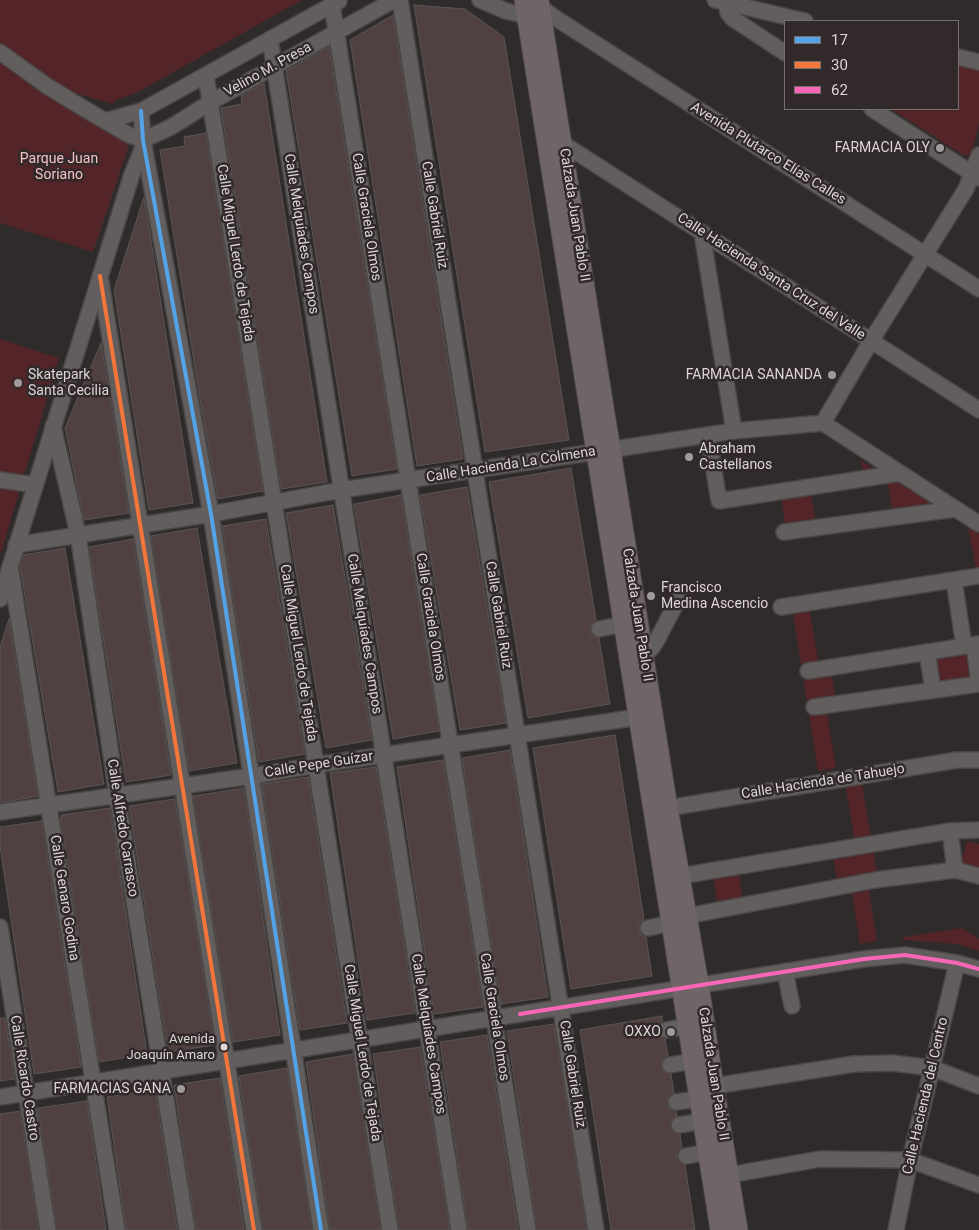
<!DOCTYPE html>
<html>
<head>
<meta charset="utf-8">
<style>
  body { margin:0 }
  #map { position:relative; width:979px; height:1230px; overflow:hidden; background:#302b2b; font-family:Roboto,sans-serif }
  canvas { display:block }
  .legend { position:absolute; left:784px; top:20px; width:175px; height:90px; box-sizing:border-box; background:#32292a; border:1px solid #766e6f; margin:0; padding:6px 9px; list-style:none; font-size:15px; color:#dcd6d6 }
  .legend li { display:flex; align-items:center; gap:10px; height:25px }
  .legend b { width:25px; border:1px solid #766e6f }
</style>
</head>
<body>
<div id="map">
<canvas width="979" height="1230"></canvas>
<ul class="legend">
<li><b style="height:6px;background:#53a3e8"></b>17</li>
<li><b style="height:6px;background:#f5763a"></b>30</li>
<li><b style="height:6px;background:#fa66b7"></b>62</li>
</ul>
</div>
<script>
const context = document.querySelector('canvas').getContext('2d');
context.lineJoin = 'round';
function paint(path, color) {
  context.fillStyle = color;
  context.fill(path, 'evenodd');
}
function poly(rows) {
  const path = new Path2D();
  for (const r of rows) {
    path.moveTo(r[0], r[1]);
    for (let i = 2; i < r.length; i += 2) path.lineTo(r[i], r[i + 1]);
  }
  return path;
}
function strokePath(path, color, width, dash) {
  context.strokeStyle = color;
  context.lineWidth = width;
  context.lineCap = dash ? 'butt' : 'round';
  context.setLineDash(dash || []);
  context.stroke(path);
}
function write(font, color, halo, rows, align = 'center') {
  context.font = font + ' Roboto,sans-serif';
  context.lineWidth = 5;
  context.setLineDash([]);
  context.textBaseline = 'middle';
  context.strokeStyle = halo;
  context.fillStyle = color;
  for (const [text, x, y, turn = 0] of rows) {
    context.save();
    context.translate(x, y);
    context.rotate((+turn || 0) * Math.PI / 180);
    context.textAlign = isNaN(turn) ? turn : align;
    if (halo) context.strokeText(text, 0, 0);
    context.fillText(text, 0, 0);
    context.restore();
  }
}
const green = poly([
  [0,0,302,0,136,93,116,100,113,104,78,94,49,80,0,44],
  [0,62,103,123,129,145,93,252,0,223],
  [958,63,979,67,979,123,972,153,965,156,891,109,958,109],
  [0,339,59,358,0,556],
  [861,461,942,508,893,514,887,480,865,483],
  [811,492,816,525,786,529,781,497],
  [968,528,979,534,979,567,976,567],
  [810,611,819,667,830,666,837,705,826,708,836,768,818,771,793,614],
  [971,648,976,680,935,686,931,654],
  [861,779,879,884,868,886,877,941,860,944,851,888,839,889,831,846,855,842,845,782],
  [967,841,979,844,979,869,961,864],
  [738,869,743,901,718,905,712,873],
  [962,928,979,939,979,951,958,944,903,940,903,937]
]);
const building = poly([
  [414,5,465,9,504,37,569,440,485,452,414,5],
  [393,15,463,459,417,466,350,40,393,15],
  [329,47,397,469,352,476,286,71,329,47],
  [264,83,327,482,281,489,221,108,242,104,241,96,264,83],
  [206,133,263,491,218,499,200,399,160,150,185,146,184,137,206,133],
  [144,197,193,503,149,510,114,290,144,197],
  [101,343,129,513,84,520,65,428,101,343],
  [571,468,596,620,590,626,590,630,592,636,599,638,610,704,528,718,489,482,571,468],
  [467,487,506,723,460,730,420,495,467,487],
  [401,495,439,731,393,739,354,504,401,495],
  [333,505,372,740,326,748,286,513,333,505],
  [266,519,305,754,259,762,222,526,266,519],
  [197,528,237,763,189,771,151,536,197,528],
  [133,539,171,775,126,782,89,547,133,539],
  [65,548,104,784,58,792,20,566,23,555,65,548],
  [9,619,38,796,0,803,0,647,9,619],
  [615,735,644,920,639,925,639,930,641,935,646,937,652,976,571,989,533,748,615,735],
  [510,750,548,997,501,1004,462,758,510,750],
  [443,760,483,1007,434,1014,397,767,443,760],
  [376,767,415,1013,367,1020,330,773,376,767],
  [308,777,347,1023,300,1030,262,784,308,777],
  [244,788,280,1035,233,1042,193,796,244,788],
  [175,799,215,1045,168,1052,129,806,175,799],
  [110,808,147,1054,99,1062,60,818,62,818,61,815,110,808],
  [42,821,81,1067,34,1074,0,846,0,827,42,821],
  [662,1016,662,1022,657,1026,657,1031,659,1036,665,1039,668,1056,661,1061,661,1066,663,1071,671,1074,674,1093,668,1098,667,1104,669,1108,676,1111,677,1116,673,1118,670,1126,672,1131,680,1134,682,1148,677,1152,677,1157,679,1162,685,1165,695,1230,611,1230,580,1030,662,1016],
  [0,1018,5,1018,15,1079,0,1081,0,1018],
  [554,1024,587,1230,537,1230,507,1031,554,1024],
  [487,1035,518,1230,468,1230,440,1042,487,1035],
  [420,1047,450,1230,399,1230,373,1054,420,1047],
  [353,1054,381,1230,330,1230,306,1062,353,1054],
  [287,1068,312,1230,263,1230,239,1076,287,1068],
  [220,1078,244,1230,196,1230,174,1085,220,1078],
  [155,1090,177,1230,126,1230,107,1097,155,1090],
  [87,1101,106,1230,57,1230,38,1108,87,1101],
  [20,1111,39,1230,0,1230,0,1114,20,1111]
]);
const minor = poly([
  [400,0,596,1230],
  [480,0,506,11,535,18],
  [715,0,805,21],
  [535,3,557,19,979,289],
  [726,3,728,13,732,18,785,53],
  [332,5,528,1230],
  [270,39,459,1230],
  [0,52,47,86,83,108,129,135,143,140],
  [958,57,979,62],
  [206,76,390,1230],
  [872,109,979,178],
  [141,111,143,140,211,514,321,1230],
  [105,121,141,111,339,1],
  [143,140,171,127,211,102,394,0],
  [562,143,979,410],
  [702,233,734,431],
  [100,276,254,1230],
  [823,423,871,341,966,189,979,155],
  [53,426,78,534,117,795,187,1230],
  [708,435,719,501,900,473],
  [0,480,35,485],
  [784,532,955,509],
  [16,545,211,514,341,490,475,470,734,431,823,423,979,524],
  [10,566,117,1230],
  [954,580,964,646],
  [0,599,132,174,144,145],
  [781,607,979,576],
  [599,629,624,624],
  [974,645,979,682],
  [927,652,933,690],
  [644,654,652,648,657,640,680,596],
  [808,671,979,644],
  [814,707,979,684],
  [668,808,957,760,979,760],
  [0,812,252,776,316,765,639,717],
  [950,831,955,870],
  [680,876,950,831,979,830],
  [687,916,875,880,955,870,979,876],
  [0,927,48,1230],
  [648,928,671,923],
  [785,971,792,1006],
  [666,1030,688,1026],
  [670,1065,693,1061],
  [714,1086,854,1064,893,1063,932,1068,979,1086],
  [0,1097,864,959,905,955,957,963,979,969],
  [676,1102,699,1099],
  [679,1125,703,1121],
  [686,1156,708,1152],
  [729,1175,820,1159,910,1160,979,1185],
  [896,1230,910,1160,957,963]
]);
const major = poly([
  [524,0,720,1230],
  [539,0,668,808,699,984,714,1086,738,1230]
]);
const bus1 = poly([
  [141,111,143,140,211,514,321,1230]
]);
const bus2 = poly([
  [100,276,254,1230]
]);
const bus3 = poly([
  [520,1014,864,959,905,955,957,963,979,969]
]);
const markers = [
  [940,148,5,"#a09a9a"],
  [832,375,5,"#a09a9a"],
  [18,383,5,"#a09a9a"],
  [689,457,5,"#a09a9a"],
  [651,596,5,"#a09a9a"],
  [671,1032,5,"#a09a9a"],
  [224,1047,4.5,"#dcd6d6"],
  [181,1089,5,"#a09a9a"]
];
const busNames = [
  ["Avenida",215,1040],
  ["Joaquín Amaro",215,1056]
];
const streetNames = [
  ["Velino M. Presa",268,70,-29],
  ["Avenida Plutarco Elías Calles",768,154,32],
  ["Calle Gabriel Ruiz",434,215,81],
  ["Calzada Juan Pablo II",574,215,81],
  ["Calle Graciela Olmos",366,217,81],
  ["Calle Melquíades Campos",301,234,81],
  ["Calle Miguel Lerdo de Tejada",235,253,81],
  ["Calle Hacienda Santa Cruz del Valle",771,277,33],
  ["Calle Hacienda La Colmena",511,465,-9],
  ["Calle Gabriel Ruiz",498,615,81],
  ["Calzada Juan Pablo II",637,615,81],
  ["Calle Graciela Olmos",430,617,81],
  ["Calle Melquíades Campos",364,634,81],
  ["Calle Miguel Lerdo de Tejada",298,653,81],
  ["Calle Pepe Guízar",319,765,-9],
  ["Calle Hacienda de Tahuejo",823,782,-9],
  ["Calle Alfredo Carrasco",122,828,81],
  ["Calle Genaro Godina",64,898,81],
  ["Calle Graciela Olmos",494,1017,81],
  ["Calle Melquíades Campos",428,1034,81],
  ["Calle Miguel Lerdo de Tejada",362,1053,81],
  ["Calle Gabriel Ruiz",572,1074,81],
  ["Calzada Juan Pablo II",713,1074,81],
  ["Calle Ricardo Castro",24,1078,81],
  ["Calle Hacienda del Centro",926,1096,-77]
];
const poiNames = [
  ["FARMACIA OLY",930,148],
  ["Skatepark",28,375,"left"],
  ["Santa Cecilia",28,391,"left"],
  ["FARMACIA SANANDA",822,375],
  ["Abraham",699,449,"left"],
  ["Castellanos",699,465,"left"],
  ["Francisco",661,588,"left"],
  ["Medina Ascencio",661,604,"left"],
  ["OXXO",661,1032],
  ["FARMACIAS GANA",171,1089]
];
const parkNames = [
  ["Parque Juan",59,159],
  ["Soriano",59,175]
];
paint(green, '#532529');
paint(building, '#514042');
strokePath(building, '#595555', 1);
strokePath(minor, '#4b4646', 18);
strokePath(major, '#4b4646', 21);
strokePath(minor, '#625e5e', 15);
strokePath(major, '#706566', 19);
strokePath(bus1, '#53a3e8', 4);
strokePath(bus2, '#f5763a', 4);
strokePath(bus3, '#fa66b7', 4);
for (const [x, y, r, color] of markers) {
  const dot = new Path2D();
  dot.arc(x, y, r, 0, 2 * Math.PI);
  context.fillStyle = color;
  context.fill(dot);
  strokePath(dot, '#32292a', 2);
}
write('13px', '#dcd6d6', '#32292a', busNames, 'right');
write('14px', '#dcd6d6', '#32292a', streetNames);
write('14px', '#dcd6d6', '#32292a', poiNames, 'right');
write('14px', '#f4c2c4', '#32292a', parkNames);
</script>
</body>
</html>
